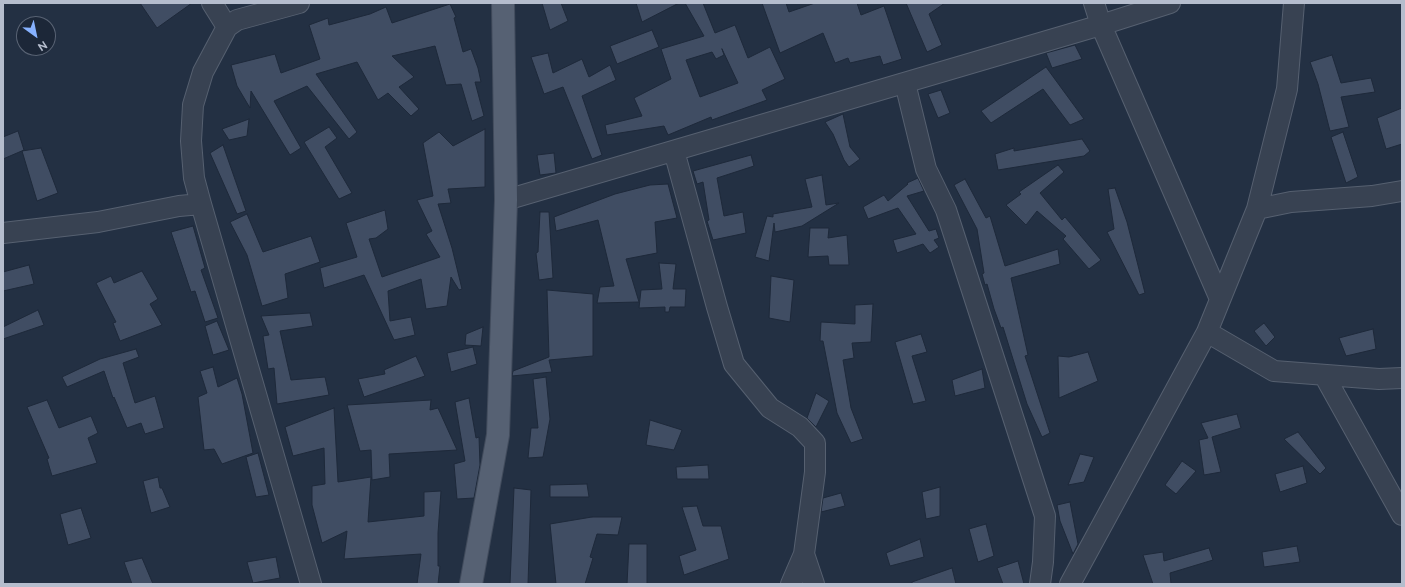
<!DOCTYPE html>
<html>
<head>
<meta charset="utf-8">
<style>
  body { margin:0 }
  #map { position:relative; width:1405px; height:587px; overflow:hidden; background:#233043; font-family:Raleway,sans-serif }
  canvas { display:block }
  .frame { position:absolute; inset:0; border:4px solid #b5bdcd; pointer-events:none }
  .north { position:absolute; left:16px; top:16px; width:40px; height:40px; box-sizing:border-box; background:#1c2738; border:1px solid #596374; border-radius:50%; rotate:147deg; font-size:11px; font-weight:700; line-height:16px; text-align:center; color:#b5bdcd }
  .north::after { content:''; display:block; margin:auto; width:14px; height:18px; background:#87b2ff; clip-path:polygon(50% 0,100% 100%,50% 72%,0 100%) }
</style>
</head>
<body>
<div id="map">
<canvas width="1405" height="587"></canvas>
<div class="frame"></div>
<div class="north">N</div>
</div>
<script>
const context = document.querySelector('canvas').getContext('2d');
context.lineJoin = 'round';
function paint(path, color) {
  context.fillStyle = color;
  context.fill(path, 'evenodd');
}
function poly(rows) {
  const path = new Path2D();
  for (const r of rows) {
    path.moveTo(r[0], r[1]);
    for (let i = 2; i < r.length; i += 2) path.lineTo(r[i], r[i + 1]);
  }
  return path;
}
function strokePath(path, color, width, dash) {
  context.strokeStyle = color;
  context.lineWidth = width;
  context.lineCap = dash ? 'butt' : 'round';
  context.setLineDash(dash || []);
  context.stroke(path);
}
const building = poly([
  [140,3,192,3,157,28,140,3],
  [542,3,561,3,568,21,550,30,542,3],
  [636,3,679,3,642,22,636,3],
  [685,3,703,3,715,33,735,25,748,58,770,47,785,79,762,90,767,100,712,120,711,117,668,135,664,126,607,135,605,125,642,116,634,98,671,79,661,49,704,36,685,3],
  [722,49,738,83,700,97,686,60,712,52,716,59,724,55,722,49],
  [762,3,786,3,789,12,815,3,857,3,861,15,884,6,902,59,883,65,880,56,850,63,848,58,835,63,823,33,780,53,762,3],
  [906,3,945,3,929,14,942,45,927,52,906,3],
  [450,4,456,17,454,18,463,52,471,49,478,68,481,82,475,82,484,116,472,121,461,84,446,85,435,46,392,56,414,77,399,87,419,109,411,116,388,93,378,100,357,62,316,74,357,132,349,139,307,86,274,101,301,148,290,155,251,91,250,108,237,86,231,65,275,54,281,73,320,59,309,25,328,18,329,25,370,14,386,7,392,23,450,4],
  [652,30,659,47,617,64,610,46,652,30],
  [1075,45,1082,59,1052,68,1046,53,1075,45],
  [548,53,553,73,582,59,589,77,610,65,616,80,582,96,602,155,592,159,563,87,544,94,531,57,548,53],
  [1332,55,1341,83,1371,78,1375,92,1341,97,1349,127,1330,131,1318,84,1310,62,1332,55],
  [1046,67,1084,119,1070,125,1043,89,991,123,981,111,1046,67],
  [941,90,950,113,938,118,928,94,941,90],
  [1402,108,1402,144,1386,149,1377,118,1402,108],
  [843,114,850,147,860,159,849,167,844,160,833,134,825,122,843,114],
  [249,119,247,136,229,140,222,129,249,119],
  [329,127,337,138,325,147,352,193,339,199,304,142,329,127],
  [485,129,485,187,448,189,451,203,438,204,452,248,462,289,459,290,451,277,447,306,426,309,421,279,388,291,390,321,411,317,415,335,394,340,364,275,324,288,320,268,357,257,346,223,385,210,388,229,376,238,369,239,382,277,440,257,426,234,432,231,417,200,433,196,423,143,439,132,453,146,485,129],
  [18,131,24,150,3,159,3,137,18,131],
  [1343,132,1358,177,1346,183,1331,137,1343,132],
  [1082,139,1090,151,1084,156,998,170,995,154,1014,148,1014,151,1082,139],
  [223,145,246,211,237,214,210,153,223,145],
  [41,148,58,193,37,201,22,151,41,148],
  [554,153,556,173,540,175,537,155,554,153],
  [751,155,754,166,717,178,724,216,743,212,746,233,713,240,707,221,709,220,703,182,697,184,693,171,751,155],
  [1058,165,1064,172,1040,193,1062,220,1065,217,1101,260,1089,269,1063,239,1066,236,1037,211,1026,225,1006,205,1021,194,1019,192,1058,165],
  [822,175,826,205,839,203,802,226,775,232,774,223,769,261,755,257,767,216,773,217,773,214,812,207,805,179,822,175],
  [918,178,924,191,907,196,929,231,936,229,939,238,934,240,939,247,930,253,923,244,897,253,893,240,916,234,898,208,868,219,863,207,884,195,888,201,908,184,907,183,918,178],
  [965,179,986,218,990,216,1005,266,1058,249,1060,264,1011,278,1028,355,1025,356,1050,433,1042,437,1027,404,1003,327,1001,328,994,309,987,284,985,285,982,274,984,273,977,229,954,185,965,179],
  [668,184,677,218,655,222,657,253,626,259,639,302,597,303,600,287,614,286,598,220,556,231,554,217,615,194,650,185,668,184],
  [1115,188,1127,222,1145,293,1139,295,1107,232,1114,229,1108,189,1115,188],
  [540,212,549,212,553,278,539,280,536,253,538,252,540,212],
  [247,214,263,252,311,236,320,262,285,274,288,298,262,306,247,255,230,222,247,214],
  [193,226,205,268,201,270,218,318,205,322,195,291,191,292,171,232,193,226],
  [810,228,829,228,828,238,847,235,849,265,829,265,828,256,808,257,810,228],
  [659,263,676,264,673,289,686,289,685,307,670,307,669,312,665,312,665,307,639,308,641,290,662,289,659,263],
  [29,265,34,284,3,291,3,272,29,265],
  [142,271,158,299,150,304,162,325,120,341,113,323,116,322,96,283,111,276,114,283,142,271],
  [771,276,794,280,790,322,769,318,771,276],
  [547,290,593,294,593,356,549,360,552,372,512,376,513,371,549,357,547,290],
  [873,304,871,342,852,343,854,358,843,360,851,408,863,439,851,443,837,413,823,341,820,341,821,322,855,324,855,305,873,304],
  [38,310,44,325,3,339,3,327,38,310],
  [310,313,313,326,280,331,291,380,325,377,329,395,277,404,274,368,268,369,263,336,269,335,261,316,310,313],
  [217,321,229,350,213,355,205,326,217,321],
  [1264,323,1275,337,1266,346,1254,331,1264,323],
  [483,327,481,346,465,345,466,334,483,327],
  [1373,329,1376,349,1346,356,1339,338,1373,329],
  [921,334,927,352,912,356,926,401,913,404,895,342,921,334],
  [473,347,477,364,451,372,447,353,473,347],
  [136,349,139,357,123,363,135,403,155,396,164,428,145,434,141,423,127,428,114,397,113,398,104,371,67,387,62,377,100,359,136,349],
  [1088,352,1098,381,1059,398,1058,356,1069,357,1088,352],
  [416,356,425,376,364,397,358,379,385,374,384,370,416,356],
  [213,367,218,387,237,378,242,394,253,453,222,464,214,449,204,450,198,397,207,393,200,371,213,367],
  [982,369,985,388,955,396,952,380,982,369],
  [546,377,550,419,543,457,528,458,531,428,538,428,533,379,546,377],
  [816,393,829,401,816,427,807,418,816,393],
  [469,398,476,438,479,437,480,465,474,498,457,499,454,464,465,461,455,402,469,398],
  [47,400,59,428,91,416,98,433,88,438,97,463,52,476,47,459,49,458,27,407,47,400],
  [431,400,430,410,438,408,457,450,389,454,390,477,372,480,371,450,360,451,347,405,431,400],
  [334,408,338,482,371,477,368,522,424,516,424,492,441,491,438,533,438,566,440,566,438,584,417,584,421,554,344,559,347,531,322,543,312,505,312,486,325,484,324,448,293,456,285,427,334,408],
  [1237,414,1241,428,1212,437,1221,472,1204,475,1199,440,1208,438,1201,423,1237,414],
  [650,420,682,430,674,450,646,445,650,420],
  [1298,432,1326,468,1320,474,1284,439,1298,432],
  [258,453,269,495,256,497,246,457,258,453],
  [1080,454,1094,457,1084,482,1068,485,1080,454],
  [1182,461,1196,471,1176,494,1165,485,1182,461],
  [708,465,709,479,677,479,676,467,708,465],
  [1303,466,1307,483,1280,492,1275,474,1303,466],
  [158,477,160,488,162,488,170,507,151,513,143,481,158,477],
  [587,484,589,497,550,497,550,485,587,484],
  [940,487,940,516,926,519,922,492,940,487],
  [514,488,531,490,528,584,510,584,514,488],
  [841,493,845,506,821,512,823,498,841,493],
  [1070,502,1078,544,1073,554,1060,521,1057,505,1070,502],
  [697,506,703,526,721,526,729,559,684,575,679,556,696,550,682,507,697,506],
  [81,508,91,538,68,545,60,514,81,508],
  [592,517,622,517,618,535,597,534,590,557,593,558,585,584,556,584,550,524,592,517],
  [986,524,994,556,978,562,969,529,986,524],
  [920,539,924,557,890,566,886,553,920,539],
  [629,544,647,544,647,584,627,584,629,544],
  [1297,546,1300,562,1264,567,1262,552,1297,546],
  [1209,548,1213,560,1170,573,1171,584,1153,584,1143,555,1163,552,1164,561,1209,548],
  [276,557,280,578,253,583,247,562,276,557],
  [142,558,153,584,132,584,124,562,142,558],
  [1018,561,1024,584,1003,584,997,568,1018,561],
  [952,568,956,584,912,584,912,582,952,568]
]);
const minor = poly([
  [212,3,227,27,237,20,299,3],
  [1094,3,1101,25,1220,299],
  [905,83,926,169,946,210,1045,516,1043,562,1040,584],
  [674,151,717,307,734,364,770,408,800,427,815,443,815,472,804,554,814,584],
  [506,200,1101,25,1170,3],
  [201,204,194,178,191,141,193,105,203,72,227,27],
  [1257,209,1291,202,1372,196,1402,191],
  [3,233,98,222,179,206,201,204,311,584],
  [1207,332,1274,371,1379,379,1402,378],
  [1324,375,1402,515],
  [791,584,804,554],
  [1070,584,1207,332,1257,209,1287,89,1294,3]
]);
const major = poly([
  [471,584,498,435,506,200,503,3]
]);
paint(building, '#404d63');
strokePath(building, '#1e293a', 1);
strokePath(minor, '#566070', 22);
strokePath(major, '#414b5c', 24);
strokePath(minor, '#384252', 20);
strokePath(major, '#566173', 22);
</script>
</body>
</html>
